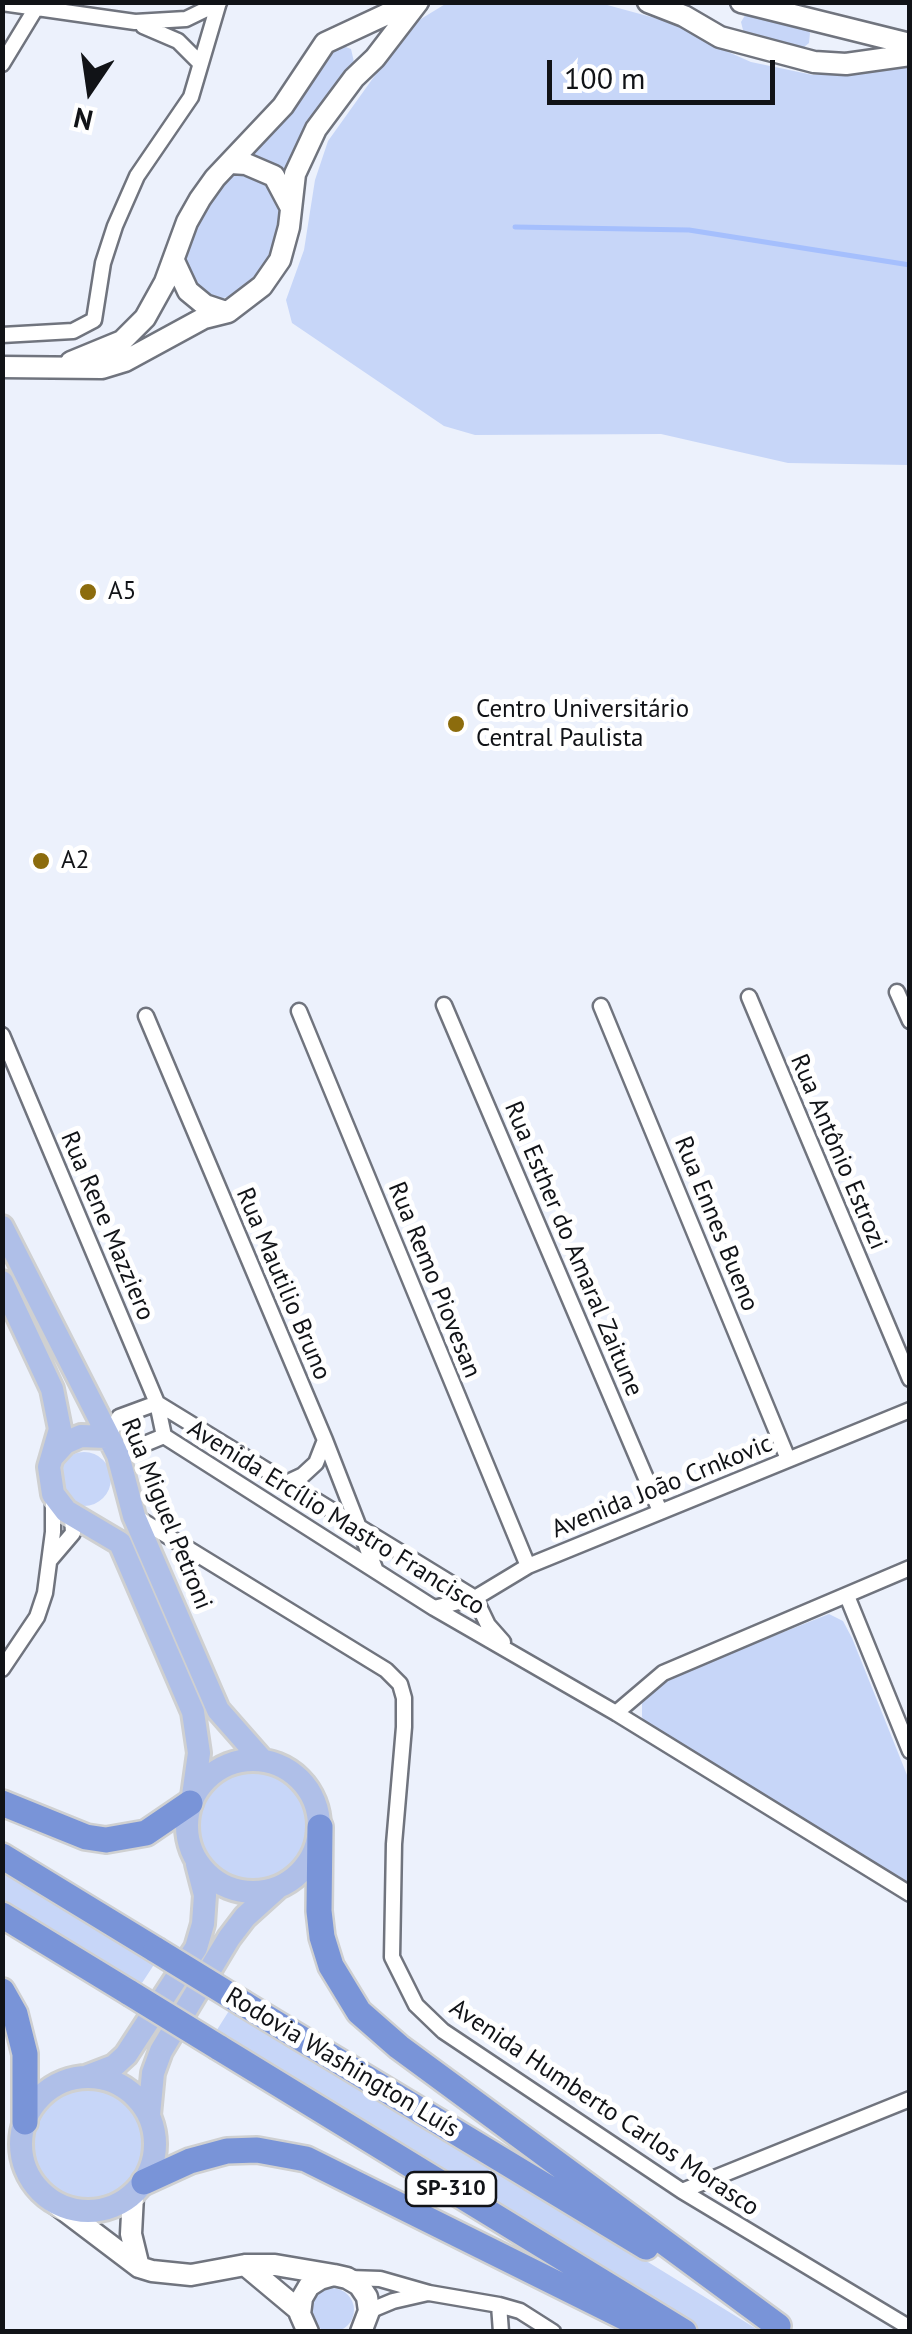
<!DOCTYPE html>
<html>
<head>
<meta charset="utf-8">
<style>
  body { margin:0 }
  #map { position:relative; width:912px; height:2334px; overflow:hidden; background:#ecf1fc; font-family:"PT Sans",sans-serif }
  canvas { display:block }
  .frame { position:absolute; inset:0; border:5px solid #111317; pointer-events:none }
  .north { position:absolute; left:40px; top:40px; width:100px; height:100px; -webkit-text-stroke:8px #fff; paint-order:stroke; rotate:193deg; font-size:28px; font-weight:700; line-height:40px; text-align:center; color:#111317 }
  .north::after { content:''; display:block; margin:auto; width:35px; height:45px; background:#111317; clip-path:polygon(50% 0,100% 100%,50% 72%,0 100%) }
  .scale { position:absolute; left:547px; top:60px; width:228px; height:45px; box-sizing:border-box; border:5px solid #111317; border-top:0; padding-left:12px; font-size:30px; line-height:35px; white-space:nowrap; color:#111317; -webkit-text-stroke:8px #fff; paint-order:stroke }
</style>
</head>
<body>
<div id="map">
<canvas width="912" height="2334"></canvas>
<div class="frame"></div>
<div class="north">N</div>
<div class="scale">100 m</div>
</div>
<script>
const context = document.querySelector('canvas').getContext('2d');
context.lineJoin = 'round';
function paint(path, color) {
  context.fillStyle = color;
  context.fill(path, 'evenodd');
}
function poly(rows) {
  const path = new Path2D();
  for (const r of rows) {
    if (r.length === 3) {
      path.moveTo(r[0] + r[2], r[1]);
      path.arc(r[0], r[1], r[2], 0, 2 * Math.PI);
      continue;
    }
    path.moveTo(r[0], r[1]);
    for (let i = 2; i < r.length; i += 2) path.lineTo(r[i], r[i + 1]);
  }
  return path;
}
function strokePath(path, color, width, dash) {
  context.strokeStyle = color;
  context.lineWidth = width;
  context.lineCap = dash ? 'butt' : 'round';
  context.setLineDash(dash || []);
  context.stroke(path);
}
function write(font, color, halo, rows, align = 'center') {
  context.font = font + ' "PT Sans",sans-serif';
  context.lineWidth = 10;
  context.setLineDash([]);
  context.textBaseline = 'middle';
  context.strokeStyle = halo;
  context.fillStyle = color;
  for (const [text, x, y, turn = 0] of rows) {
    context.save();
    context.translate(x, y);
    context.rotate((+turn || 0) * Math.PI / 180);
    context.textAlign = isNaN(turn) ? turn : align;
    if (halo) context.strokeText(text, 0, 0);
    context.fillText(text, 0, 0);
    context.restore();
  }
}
const green = poly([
  [447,3,600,3,695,29,717,47,751,62,813,75,909,65,909,465,788,463,661,434,475,435,444,426,292,323,286,300,304,250,315,180,328,141,411,25],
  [747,12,806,25,810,33,809,43,798,52,744,34,741,22],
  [338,44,351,49,354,62,304,132,286,180,247,158,327,49],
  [244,171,270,184,284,208,270,260,262,273,238,294,216,300,200,292,182,256,202,208,229,175],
  [84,1479,27],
  [829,1614,843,1621,852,1638,909,1780,909,1885,648,1726,642,1717,642,1701,655,1683],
  [255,1827,57],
  [2,1865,157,1960,142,1983,124,1976,3,1902],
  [232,2006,760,2331,697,2331,215,2033],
  [87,2145,57],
  [332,2310,22]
]);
const stream = poly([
  [515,227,689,230,910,265]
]);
const street = poly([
  [2,3,135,22,186,19,219,3],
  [143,26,178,41,200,63],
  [2,64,36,8],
  [2,335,73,331,94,320,103,263,115,226,137,176,191,97,219,2],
  [897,992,910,1021],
  [749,997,910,1379],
  [444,1005,660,1511],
  [601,1006,788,1459],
  [299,1011,528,1566],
  [146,1016,325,1440,376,1571],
  [2,1035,157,1403,164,1436],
  [164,1436,434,1608,616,1713,910,1894],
  [108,1437,119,1417,157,1403,475,1598,488,1625,503,1642],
  [118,1455,164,1436],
  [286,1483,303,1475,316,1463,325,1440],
  [138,1518,386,1670,400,1684,404,1698,404,1727,394,1844,392,1957,416,2005,443,2031,682,2191,910,2328],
  [50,1560,73,1533,72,1515],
  [847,1596,910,1751],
  [434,1608,475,1598,528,1566,910,1410],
  [2,1669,37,1617,45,1593,53,1532,53,1495],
  [616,1713,663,1673,910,1568],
  [682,2191,910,2099],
  [349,2278,380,2279,429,2293,499,2305,520,2311,553,2332],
  [499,2305,501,2332],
  [369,2311,393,2301,428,2293]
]);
const secondary = poly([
  [648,2,684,16,720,37,814,62,846,64,910,55],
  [741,2,910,44],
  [231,163,246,164,274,176,291,208],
  [174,261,188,291,205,305,226,312],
  [71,362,122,341,145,318,165,282,187,222,200,199,215,178,283,106,325,43,413,2],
  [2,367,102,368,125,361,204,318,228,312,262,286,280,260,289,227,295,174,316,129,354,78,375,58,418,2],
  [133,2195,131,2234,139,2267],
  [48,2198,139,2267,152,2271,191,2275,245,2265,275,2265,334,2275],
  [245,2265,300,2311],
  [308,2332,300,2314,302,2298,309,2286,320,2279,334,2275,347,2278,359,2285,367,2297,369,2311,361,2332]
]);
const primary = poly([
  [2,1227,118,1455,134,1516,218,1710,262,1760],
  [2,1282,52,1389,60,1429,49,1467,53,1494,66,1511,120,1543,193,1712,199,1753,193,1796],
  [54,1455,65,1443,81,1436,107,1437],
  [253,1826,66],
  [88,2076,114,2066,126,2055,196,1948,203,1924,205,1895,197,1864],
  [88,2144,67],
  [149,2115,153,2073,161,2051,229,1938,245,1917,276,1889]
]);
const highway = poly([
  [2,1803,86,1837,106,1840,146,1833,190,1803],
  [320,1827,319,1911,322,1937,331,1966,359,2012,399,2047,778,2326],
  [2,1856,156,1950],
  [2,1915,130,1993],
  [2,1991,15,2014,25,2054,25,2122],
  [244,2004,646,2247],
  [218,2047,684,2332],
  [144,2182,190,2161,227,2151,257,2150,306,2159,654,2332]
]);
const highwayBridge = poly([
  [156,1950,244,2004],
  [130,1993,218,2047]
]);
const markers = [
  [88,592,10,"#8c6c0d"],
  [456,724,10,"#8c6c0d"],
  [41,861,10,"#8c6c0d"]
];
const shields = [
  [451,2189,90]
];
const shieldNames = [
  ["SP-310",451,2189]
];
const poiNames = [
  ["A5",108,592],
  ["Centro Universitário",476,710],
  ["Central Paulista",476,739],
  ["A2",61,861]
];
const streetNames = [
  ["Rua Antônio Estrozi",838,1152,67],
  ["Rua Ennes Bueno",716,1224,68],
  ["Rua Rene Mazziero",107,1226,67],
  ["Rua Esther do Amaral Zaitune",573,1249,67],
  ["Rua Remo Piovesan",434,1280,68],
  ["Rua Mautilio Bruno",283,1284,67],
  ["Avenida João Crnkovic",662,1487,-22],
  ["Rua Miguel Petroni",166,1514,68],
  ["Avenida Ercílio Mastro Francisco",336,1518,32],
  ["Rodovia Washington Luís",342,2063,31],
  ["Avenida Humberto Carlos Morasco",604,2108,34]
];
paint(green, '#c7d6f8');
strokePath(stream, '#a5bffd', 5);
strokePath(street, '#70747e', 19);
strokePath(secondary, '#70747e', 25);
strokePath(primary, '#cfd0d1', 28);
strokePath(highway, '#cfd0d1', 30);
strokePath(street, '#fff', 14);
strokePath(secondary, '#fff', 20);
strokePath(primary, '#afbfe8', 22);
strokePath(highway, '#7994d8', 25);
strokePath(highwayBridge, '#cfd0d1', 30, []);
strokePath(highwayBridge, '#7994d8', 25);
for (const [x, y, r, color] of markers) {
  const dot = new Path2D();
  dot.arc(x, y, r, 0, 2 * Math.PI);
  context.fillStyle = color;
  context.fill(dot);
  strokePath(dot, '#fff', 4);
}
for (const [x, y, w] of shields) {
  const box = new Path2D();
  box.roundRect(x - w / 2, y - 17, w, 34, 8);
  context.fillStyle = '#fff';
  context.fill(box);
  strokePath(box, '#111317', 2.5);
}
write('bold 22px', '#111317', null, shieldNames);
write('25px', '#111317', '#fff', poiNames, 'left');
write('25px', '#111317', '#fff', streetNames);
</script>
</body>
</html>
